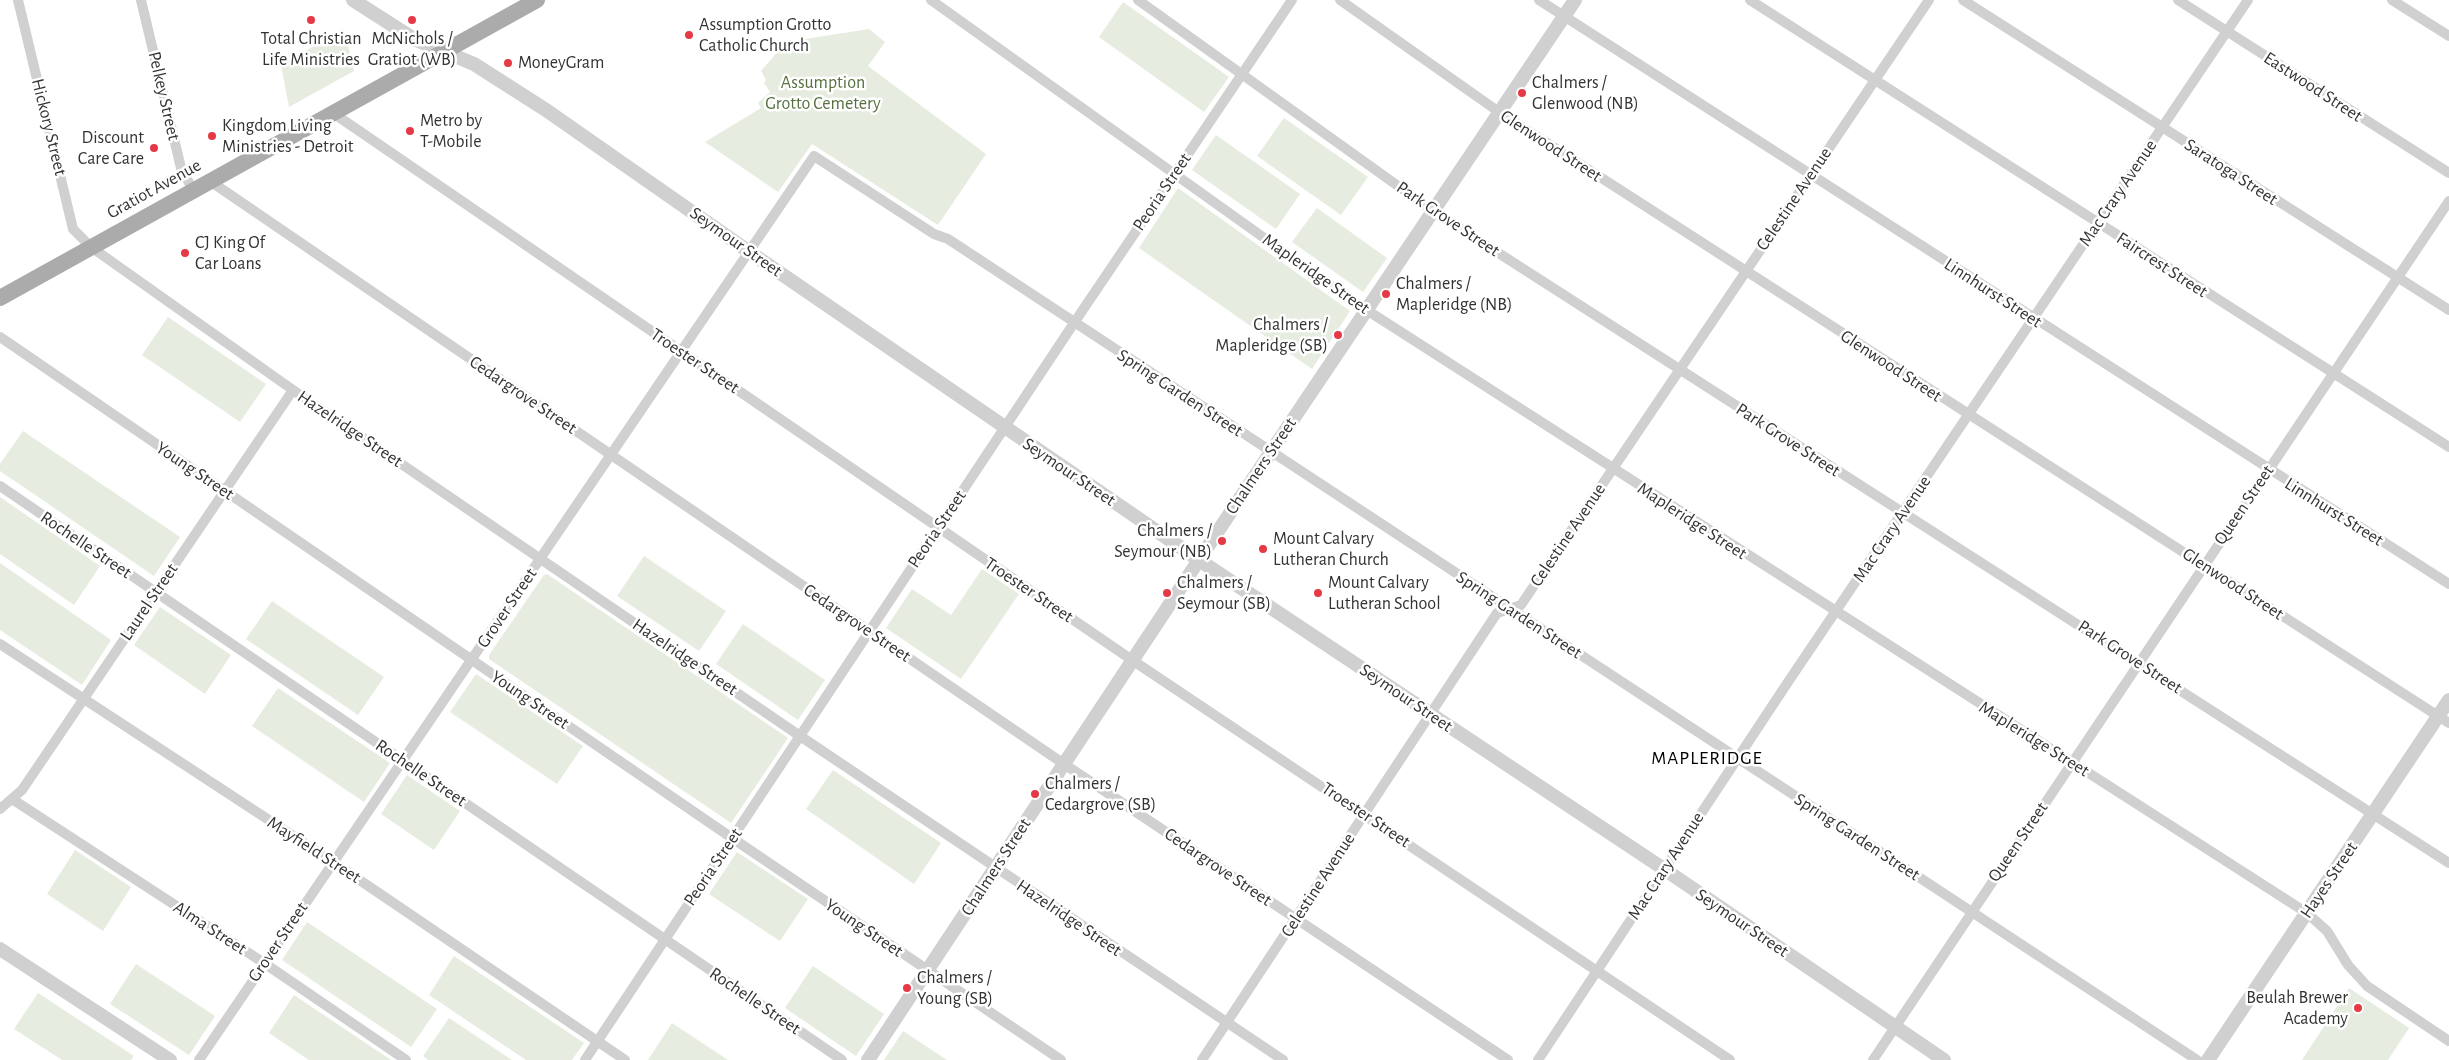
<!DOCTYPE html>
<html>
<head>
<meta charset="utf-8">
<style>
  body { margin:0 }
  canvas { display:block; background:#fff }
</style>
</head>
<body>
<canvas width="2449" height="1060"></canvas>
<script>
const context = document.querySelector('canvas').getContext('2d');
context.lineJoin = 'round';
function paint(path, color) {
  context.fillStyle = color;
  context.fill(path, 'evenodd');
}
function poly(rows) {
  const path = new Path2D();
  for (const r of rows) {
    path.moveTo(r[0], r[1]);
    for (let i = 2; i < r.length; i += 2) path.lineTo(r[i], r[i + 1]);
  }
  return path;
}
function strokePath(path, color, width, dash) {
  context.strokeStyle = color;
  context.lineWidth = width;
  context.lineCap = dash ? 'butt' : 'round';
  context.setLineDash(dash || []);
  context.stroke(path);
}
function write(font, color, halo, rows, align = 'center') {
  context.font = font + ' "Alegreya Sans",sans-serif';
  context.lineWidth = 5;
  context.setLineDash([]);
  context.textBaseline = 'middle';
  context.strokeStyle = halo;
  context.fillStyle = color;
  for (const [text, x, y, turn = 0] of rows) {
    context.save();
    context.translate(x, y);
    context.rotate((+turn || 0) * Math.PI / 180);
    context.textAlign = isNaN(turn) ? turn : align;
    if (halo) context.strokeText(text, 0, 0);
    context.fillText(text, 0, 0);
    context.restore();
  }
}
const green = poly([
  [1123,2,1229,77,1204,112,1099,37],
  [344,29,354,71,289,107,281,65],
  [869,29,885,42,868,66,986,154,938,225,812,144,778,192,705,142,761,108,758,103,770,92,764,83,766,80,761,71,786,42],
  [1284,118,1368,177,1341,215,1257,156],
  [1216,135,1300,194,1276,229,1192,170],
  [1178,188,1350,311,1312,369,1139,248],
  [1317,208,1387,258,1363,292,1292,242],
  [168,317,266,384,240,422,142,355],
  [23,431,180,537,154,576,0,471,0,464],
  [0,497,100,566,74,605,0,554],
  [644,556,726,611,699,651,617,596],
  [0,563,111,640,82,685,0,630],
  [982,569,1019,594,961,679,886,628,912,589,951,615],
  [547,574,788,738,731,823,489,659,489,655,544,575],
  [272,601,384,677,358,715,246,639],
  [160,607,231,655,205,694,134,645],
  [743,624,825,680,798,720,716,664],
  [476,674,583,746,557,784,450,712],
  [278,688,390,763,364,802,252,726],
  [833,770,941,843,914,884,806,809],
  [407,775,460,811,434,850,381,814],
  [75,850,131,887,103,931,47,894],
  [737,852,808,899,780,941,709,894],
  [307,922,437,1009,411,1047,282,960],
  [454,956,584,1043,572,1060,526,1060,429,995],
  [136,964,215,1016,189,1055,110,1004],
  [813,966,884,1014,856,1056,785,1008],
  [2349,988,2409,1028,2388,1060,2302,1060],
  [38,993,134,1056,131,1060,62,1060,14,1029],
  [294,995,391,1060,309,1060,269,1033],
  [449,1018,512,1060,428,1060,423,1056],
  [672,1023,728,1060,648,1060],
  [903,1031,947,1060,884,1060]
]);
const minor = poly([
  [18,0,73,229,91,247,293,390,800,736,1283,1060],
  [141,0,181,168,193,190],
  [931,0,1351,300,2307,913,2327,931,2348,965,2367,986,2449,1041],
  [1138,0,1433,211,2449,863],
  [1340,0,1499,112,2449,723],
  [1539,0,2449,584],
  [1750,0,2449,447],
  [1963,0,2449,310],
  [2178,0,2449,173],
  [2392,0,2449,36],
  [333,113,1132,660,1730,1060],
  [210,181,1064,764,1508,1060],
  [0,337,732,838,1061,1060],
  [0,486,842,1060],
  [0,644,333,862,625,1060],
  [12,799,264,963,406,1060],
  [0,809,22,790,293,390],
  [199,1060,814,156,934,234,948,239,2197,1060],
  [585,1060,1074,323,1292,0],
  [1202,1060,1497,613,1521,605,1929,0],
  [1538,1060,1788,682,2248,0],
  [1873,1060,2449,201]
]);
const tertiary = poly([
  [353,0,414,39,474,64,546,110,748,251,1199,560,1664,869,1944,1060],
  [0,949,170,1060],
  [868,1060,1232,510,1575,0],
  [2208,1060,2449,700]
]);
const primary = poly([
  [0,298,537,0]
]);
const markers = [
  [311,20,5,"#e63946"],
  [412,20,5,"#e63946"],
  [689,35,5,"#e63946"],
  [508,63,5,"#e63946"],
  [1522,93,5,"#e63946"],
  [410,131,5,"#e63946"],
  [212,136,5,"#e63946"],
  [154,148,5,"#e63946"],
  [185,253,5,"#e63946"],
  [1386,294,5,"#e63946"],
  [1338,335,5,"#e63946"],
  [1222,541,5,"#e63946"],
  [1263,549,5,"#e63946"],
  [1167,593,5,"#e63946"],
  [1318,593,5,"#e63946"],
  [1035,794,5,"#e63946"],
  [907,988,5,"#e63946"],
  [2358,1008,5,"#e63946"]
];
const poiNames = [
  ["Assumption Grotto",699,25],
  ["Catholic Church",699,46],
  ["Total Christian",311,39,"center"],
  ["Life Ministries",311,60,"center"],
  ["McNichols /",412,39,"center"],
  ["Gratiot (WB)",412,60,"center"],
  ["MoneyGram",518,63],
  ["Chalmers /",1532,83],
  ["Glenwood (NB)",1532,104],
  ["Metro by",420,121],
  ["T-Mobile",420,142],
  ["Kingdom Living",222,126],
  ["Ministries - Detroit",222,147],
  ["Discount",144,138,"right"],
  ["Care Care",144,159,"right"],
  ["CJ King Of",195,243],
  ["Car Loans",195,264],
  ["Chalmers /",1396,284],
  ["Mapleridge (NB)",1396,305],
  ["Chalmers /",1328,325,"right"],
  ["Mapleridge (SB)",1328,346,"right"],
  ["Chalmers /",1212,531,"right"],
  ["Seymour (NB)",1212,552,"right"],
  ["Mount Calvary",1273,539],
  ["Lutheran Church",1273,560],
  ["Chalmers /",1177,583],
  ["Seymour (SB)",1177,604],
  ["Mount Calvary",1328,583],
  ["Lutheran School",1328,604],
  ["Chalmers /",1045,784],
  ["Cedargrove (SB)",1045,805],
  ["Chalmers /",917,978],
  ["Young (SB)",917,999],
  ["Beulah Brewer",2348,998,"right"],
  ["Academy",2348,1019,"right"]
];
const parkNames = [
  ["Assumption",823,83],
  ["Grotto Cemetery",823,104]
];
const streetNames = [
  ["Eastwood Street",2313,87,33],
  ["Pelkey Street",164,96,77],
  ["Hickory Street",49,127,76],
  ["Glenwood Street",1551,146,33],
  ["Saratoga Street",2231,172,33],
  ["Gratiot Avenue",154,189,-29],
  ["Peoria Street",1162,192,-56],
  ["Mac Crary Avenue",2118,193,-56],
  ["Celestine Avenue",1794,199,-56],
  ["Park Grove Street",1448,219,34],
  ["Seymour Street",736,242,35],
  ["Faircrest Street",2162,265,33],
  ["Mapleridge Street",1316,274,35],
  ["Linnhurst Street",1993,293,33],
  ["Troester Street",695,361,34],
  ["Glenwood Street",1891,366,33],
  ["Spring Garden Street",1180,393,33],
  ["Cedargrove Street",523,395,34],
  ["Hazelridge Street",350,429,34],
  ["Park Grove Street",1788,440,33],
  ["Chalmers Street",1261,466,-56],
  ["Young Street",195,471,34],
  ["Seymour Street",1069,472,34],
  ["Queen Street",2244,505,-56],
  ["Linnhurst Street",2334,512,32],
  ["Mapleridge Street",1692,521,33],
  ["Peoria Street",937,529,-56],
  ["Mac Crary Avenue",1892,529,-56],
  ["Celestine Avenue",1568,535,-56],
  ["Rochelle Street",86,545,34],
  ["Glenwood Street",2233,584,33],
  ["Troester Street",1029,590,34],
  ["Laurel Street",149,602,-56],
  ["Grover Street",507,608,-56],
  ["Spring Garden Street",1519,615,33],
  ["Cedargrove Street",857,623,34],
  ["Hazelridge Street",685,657,34],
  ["Park Grove Street",2130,657,33],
  ["Seymour Street",1406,698,34],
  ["Young Street",530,700,34],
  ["Mapleridge Street",2034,739,32],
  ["Rochelle Street",421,773,34],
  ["Troester Street",1366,815,34],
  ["Spring Garden Street",1857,837,33],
  ["Queen Street",2018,842,-56],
  ["Mayfield Street",314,850,33],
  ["Mac Crary Avenue",1666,866,-57],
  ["Peoria Street",713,867,-56],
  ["Chalmers Street",996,867,-57],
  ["Cedargrove Street",1218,867,34],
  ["Hayes Street",2329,880,-56],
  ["Celestine Avenue",1318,885,-57],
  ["Hazelridge Street",1069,918,34],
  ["Seymour Street",1742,923,34],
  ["Alma Street",210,928,33],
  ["Young Street",864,928,34],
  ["Grover Street",278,942,-56],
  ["Rochelle Street",755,1001,34]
];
const neighbourhoodNames = [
  ["MAPLERIDGE",1707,758]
];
paint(green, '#e6ecdf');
strokePath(minor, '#d0d0d0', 10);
strokePath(tertiary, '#d0d0d0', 14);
strokePath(primary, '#ababab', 16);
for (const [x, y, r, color] of markers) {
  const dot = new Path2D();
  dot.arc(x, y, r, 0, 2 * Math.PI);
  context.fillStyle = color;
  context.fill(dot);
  strokePath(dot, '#fff', 2);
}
write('18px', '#333', '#fff', poiNames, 'left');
write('18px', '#56703f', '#fff', parkNames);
write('18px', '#333', '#fff', streetNames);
context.letterSpacing = '1px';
write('19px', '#000', '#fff', neighbourhoodNames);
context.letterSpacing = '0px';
</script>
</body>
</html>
